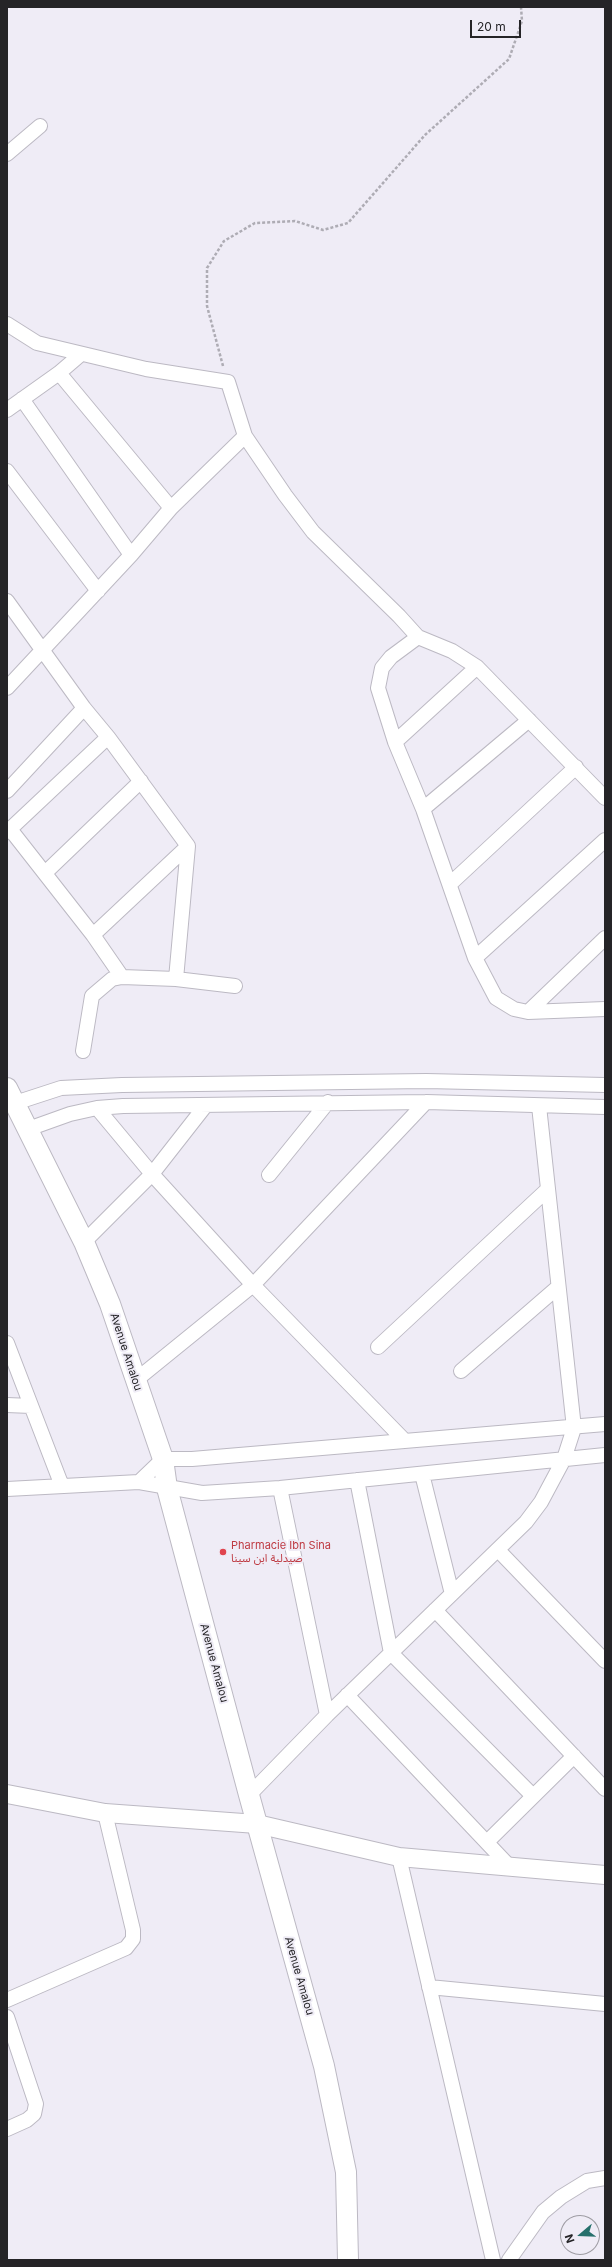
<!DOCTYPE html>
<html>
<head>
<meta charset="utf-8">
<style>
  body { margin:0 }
  #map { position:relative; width:612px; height:2267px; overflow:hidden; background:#efecf6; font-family:Inter,sans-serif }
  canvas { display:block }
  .frame { position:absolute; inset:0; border:8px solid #252427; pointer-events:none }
  .north { position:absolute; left:560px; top:2215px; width:40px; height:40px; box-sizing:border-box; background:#efecf6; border:1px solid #9e9ca3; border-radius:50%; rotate:251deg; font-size:11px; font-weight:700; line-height:16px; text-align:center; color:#252427 }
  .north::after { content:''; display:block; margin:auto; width:14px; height:18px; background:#26706c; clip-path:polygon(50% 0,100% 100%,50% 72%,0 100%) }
  .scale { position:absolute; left:470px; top:20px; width:51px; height:18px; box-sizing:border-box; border:2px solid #252427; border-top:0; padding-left:5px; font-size:12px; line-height:14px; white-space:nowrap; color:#252427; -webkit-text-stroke:3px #efecf6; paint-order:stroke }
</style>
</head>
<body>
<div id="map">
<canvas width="612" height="2267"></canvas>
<div class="frame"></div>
<div class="north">N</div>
<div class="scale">20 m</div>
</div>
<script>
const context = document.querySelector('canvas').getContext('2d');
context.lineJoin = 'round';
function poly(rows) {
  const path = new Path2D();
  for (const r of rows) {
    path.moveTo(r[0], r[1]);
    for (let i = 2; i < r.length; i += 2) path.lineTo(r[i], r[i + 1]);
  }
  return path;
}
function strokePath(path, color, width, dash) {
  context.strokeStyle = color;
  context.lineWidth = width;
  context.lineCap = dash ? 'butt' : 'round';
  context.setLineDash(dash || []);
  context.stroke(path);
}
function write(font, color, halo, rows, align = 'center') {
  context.font = font + ' Inter,"Noto Sans Arabic",sans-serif';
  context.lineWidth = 4;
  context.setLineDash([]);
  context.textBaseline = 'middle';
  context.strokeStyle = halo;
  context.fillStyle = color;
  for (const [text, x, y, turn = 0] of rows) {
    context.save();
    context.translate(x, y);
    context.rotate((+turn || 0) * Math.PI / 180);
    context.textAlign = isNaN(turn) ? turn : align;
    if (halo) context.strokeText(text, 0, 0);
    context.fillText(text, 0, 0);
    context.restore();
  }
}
const path = poly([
  [223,366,207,306,207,268,224,241,255,223,295,221,323,230,348,223,425,135,509,59,522,21,521,7]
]);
const minor = poly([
  [7,154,40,126],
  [7,324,37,343,146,369,228,382,245,436,285,495,313,532,399,616,418,637,452,651,477,667,605,798],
  [59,373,171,508],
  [22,399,131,555],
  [7,410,59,373,80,355],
  [7,471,98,591],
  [7,601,84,708,108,737,188,846,176,979],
  [418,637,391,657,382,668,378,688,395,742,423,809,475,958,496,998,514,1009,528,1012,605,1009],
  [7,688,131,555,171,508,245,436],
  [395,742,477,667],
  [7,791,84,708],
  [423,809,529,720],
  [10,829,93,935,122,977],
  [7,832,108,737],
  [45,873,141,781],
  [450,884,576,767],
  [93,935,188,846],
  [475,958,605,840],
  [528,1012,605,938],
  [83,1051,92,996,112,979,122,977,176,979,235,986],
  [15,1103,61,1088,122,1085,426,1081,605,1085],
  [97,1108,152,1174,253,1285,404,1440],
  [28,1129,70,1114,97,1108,123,1106,426,1102,605,1107],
  [269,1175,328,1102],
  [84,1242,152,1174,206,1105],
  [7,1343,62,1486],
  [378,1347,548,1189],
  [461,1371,558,1287],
  [136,1380,253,1285,426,1102],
  [7,1405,31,1406],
  [422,1474,452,1594],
  [357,1480,391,1653,533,1796],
  [139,1482,163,1459,192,1459,605,1424],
  [280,1488,327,1715],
  [7,1489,139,1482,202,1493,280,1488,605,1455],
  [498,1550,605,1661],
  [435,1610,605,1789],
  [347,1695,510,1867],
  [249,1795,327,1715,526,1522,541,1502,564,1459,574,1428,539,1106],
  [487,1842,574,1756],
  [399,1857,493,2260],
  [429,1987,605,2004],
  [7,2000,126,1948,133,1939,133,1930,105,1813],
  [7,2017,36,2104,34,2114,27,2120,7,2129],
  [509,2260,543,2212,561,2197,587,2181,605,2178]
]);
const tertiary = poly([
  [7,1794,105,1813,257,1824,399,1857,605,1875]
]);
const secondary = poly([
  [7,1088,84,1242,110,1304,163,1459,167,1488,249,1795,324,2066,346,2172,348,2260]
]);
const markers = [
  [223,1552,4,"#e0444e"]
];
const streetNames = [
  ["Avenue Amalou",126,1352,72],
  ["Avenue Amalou",214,1663,75],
  ["Avenue Amalou",299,1976,74]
];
const healthNames = [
  ["Pharmacie Ibn Sina",231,1546],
  ["صيدلية ابن سينا",231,1559]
];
strokePath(minor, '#bcb9c3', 16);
strokePath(tertiary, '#bcb9c3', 20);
strokePath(secondary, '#bcb9c3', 22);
strokePath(path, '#aeacb4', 2.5, [3, 2]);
strokePath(minor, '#fff', 14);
strokePath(tertiary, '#fff', 18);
strokePath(secondary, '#fff', 20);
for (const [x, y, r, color] of markers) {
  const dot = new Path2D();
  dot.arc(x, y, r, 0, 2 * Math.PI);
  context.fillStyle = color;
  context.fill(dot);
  strokePath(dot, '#efecf6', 1.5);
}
write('11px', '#252427', '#efecf6', streetNames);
write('11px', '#be3a42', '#efecf6', healthNames, 'left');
</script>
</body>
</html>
